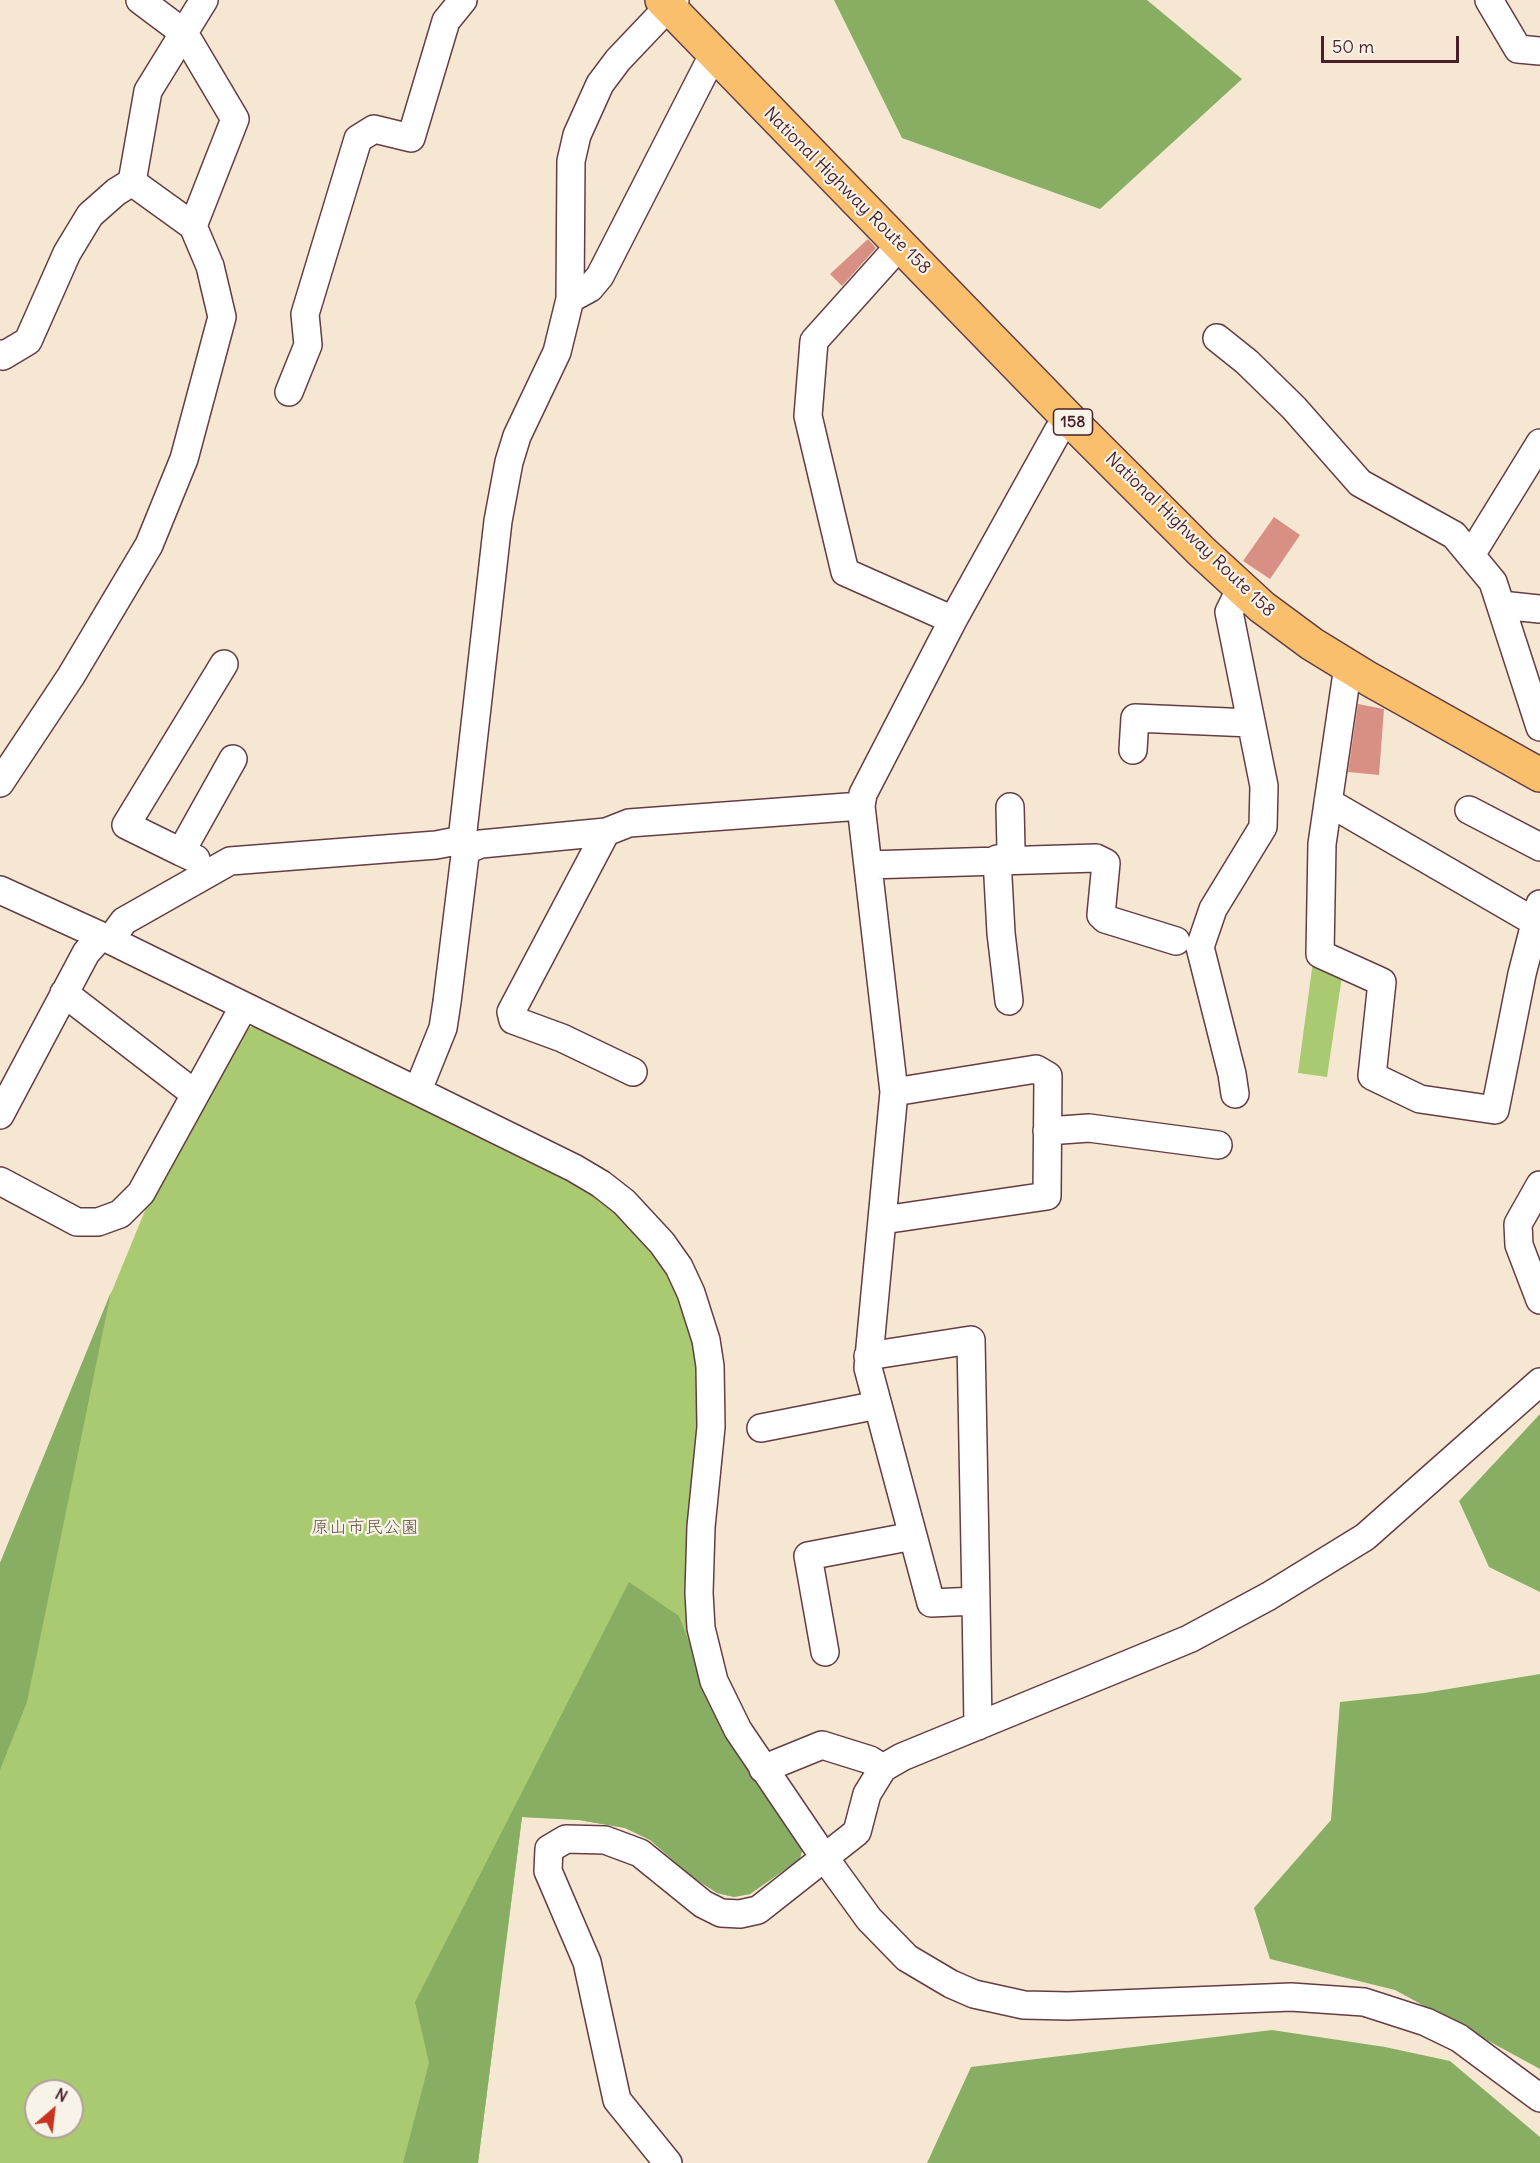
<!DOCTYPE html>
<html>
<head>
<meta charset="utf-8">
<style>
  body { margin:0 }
  #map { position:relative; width:1540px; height:2163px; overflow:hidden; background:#f6e7d3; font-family:Delius,sans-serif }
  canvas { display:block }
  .north { position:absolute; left:24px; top:2079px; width:60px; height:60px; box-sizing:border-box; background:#f7f3e8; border:2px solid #b29e9c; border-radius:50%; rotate:28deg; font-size:16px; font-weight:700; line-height:24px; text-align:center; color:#4a1f2b }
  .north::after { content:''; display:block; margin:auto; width:21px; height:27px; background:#c8321e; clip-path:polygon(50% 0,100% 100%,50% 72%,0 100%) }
  .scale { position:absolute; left:1321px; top:36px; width:138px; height:27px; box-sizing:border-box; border:3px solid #4a1f2b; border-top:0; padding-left:8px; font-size:18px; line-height:21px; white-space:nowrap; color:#4a1f2b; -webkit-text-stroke:4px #f7f3e8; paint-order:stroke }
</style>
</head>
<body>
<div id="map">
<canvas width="1540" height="2163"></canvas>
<div class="north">N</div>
<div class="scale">50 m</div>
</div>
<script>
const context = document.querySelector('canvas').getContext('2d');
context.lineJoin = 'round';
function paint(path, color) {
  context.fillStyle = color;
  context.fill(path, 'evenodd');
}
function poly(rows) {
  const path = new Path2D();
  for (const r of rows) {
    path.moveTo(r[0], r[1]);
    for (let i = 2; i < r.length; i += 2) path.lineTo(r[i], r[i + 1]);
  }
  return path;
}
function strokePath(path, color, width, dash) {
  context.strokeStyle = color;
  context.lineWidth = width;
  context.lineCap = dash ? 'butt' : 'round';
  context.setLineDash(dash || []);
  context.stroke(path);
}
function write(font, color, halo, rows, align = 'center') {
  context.font = font + ' Delius,"Klee One",sans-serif';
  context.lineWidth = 4.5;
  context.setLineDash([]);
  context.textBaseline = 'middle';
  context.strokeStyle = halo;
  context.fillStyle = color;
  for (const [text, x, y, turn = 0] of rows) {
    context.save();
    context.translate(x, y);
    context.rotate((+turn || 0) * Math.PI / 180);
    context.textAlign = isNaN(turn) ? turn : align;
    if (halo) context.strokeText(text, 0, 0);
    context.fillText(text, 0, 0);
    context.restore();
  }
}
const green = poly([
  [1313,961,1342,976,1327,1077,1298,1073],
  [256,1025,555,1171,598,1196,626,1220,675,1279,693,1336,700,1394,686,1583,800,1859,750,1894,734,1897,717,1893,691,1876,650,1840,625,1828,579,1820,522,1817,478,2163,0,2163,0,1563,149,1201,246,1029],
  [36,2091,72,2091,72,2127,36,2127]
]);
const forest = poly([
  [834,0,1147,0,1242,79,1100,209,902,138],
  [111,1292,27,1702,0,1770,0,1563],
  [1540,1414,1540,1592,1489,1567,1459,1501],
  [629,1582,679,1616,713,1706,803,1848,800,1859,750,1894,734,1897,717,1893,691,1876,650,1840,625,1828,579,1820,522,1817,478,2163,403,2163,429,2063,415,2002],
  [1540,1674,1540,2069,1395,1990,1270,1959,1254,1908,1331,1820,1340,1702,1424,1693],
  [1272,2030,1385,2047,1450,2061,1540,2137,1540,2163,927,2163,971,2067]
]);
const building = poly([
  [868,239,876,248,842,286,830,274],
  [1274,517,1300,535,1270,579,1243,561],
  [1358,704,1384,709,1379,775,1348,772]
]);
const minor = poly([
  [140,0,184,33,235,119,193,226],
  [1489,0,1518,49,1540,51],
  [132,182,148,91,204,0],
  [901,244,814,341,808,416,845,572,953,620],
  [570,299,590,288,600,276,713,55],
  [1217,338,1247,362,1294,408,1360,483,1454,535,1493,582,1540,727],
  [0,354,3,356,28,341,67,253,90,215,116,192,132,182],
  [289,392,308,345,305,314,358,139,374,129,411,138,446,21,463,0],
  [1471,555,1540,443],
  [1501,605,1540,609],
  [1348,666,1322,844,1320,954,1382,982,1372,1076,1420,1099,1495,1110,1522,974,1540,904],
  [1133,750,1135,718,1251,723],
  [0,783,71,676,149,545,184,459,222,317,210,266,193,226,132,182],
  [1328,802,1535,922],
  [1010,807,1011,849,1015,859],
  [1469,810,1540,847],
  [606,832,511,1012,513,1020,562,1038,633,1072],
  [464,851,481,844,606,832,629,823,861,806],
  [181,852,126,825,224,664],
  [196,859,181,852,233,759],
  [997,859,1001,933,1009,1001],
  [868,865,1096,858,1106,863,1101,915,1105,919,1176,941],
  [0,890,110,940,574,1168,601,1184,624,1202,662,1243,679,1267,691,1293,706,1340,710,1366,711,1427,701,1527,699,1593,701,1628,714,1681,738,1730,824,1857,869,1919,907,1958,951,1984,974,1994,1024,2005,1068,2006,1291,1997,1364,2002,1426,2022,1459,2038,1540,2098],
  [110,940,124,921,230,861,436,845,462,840],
  [64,993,195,1094],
  [418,1090,443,1028,447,1002,465,855,462,840,498,521,509,462,517,436,557,352,570,299,571,161,577,135,600,84,618,60,675,0],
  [1235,1094,1232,1074,1200,947,1213,909,1263,827,1264,786,1229,612,1241,588],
  [0,1115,86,953,101,936],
  [1047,1131,1089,1128,1218,1145],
  [0,1181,77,1222,98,1222,120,1214,141,1193,244,1006],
  [1540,1185,1518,1224,1519,1245,1540,1300],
  [883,1220,1047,1196,1048,1076,1036,1069,894,1092],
  [868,1356,971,1340,976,1601],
  [761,1428,878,1405],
  [825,1652,808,1556,913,1536],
  [978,1726,976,1601,931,1603,868,1368,894,1092,861,806,863,794,953,620,1058,431,1069,419],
  [763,1769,822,1745,870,1760,883,1768],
  [668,2163,617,2100,587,1962,548,1871,549,1849,566,1839,605,1840,640,1853,703,1904,721,1913,740,1914,758,1910,857,1832,867,1794,883,1768,902,1757,1189,1639,1269,1596,1365,1537,1540,1382]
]);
const highway = poly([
  [662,0,1069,419,1201,551,1262,607,1312,644,1369,679,1540,775]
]);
const shields = [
  [1073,422,39]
];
const shieldNames = [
  ["158",1073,422]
];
const streetNames = [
  ["National Highway Route 158",847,191,45],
  ["National Highway Route 158",1190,535,44]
];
const parkNames = [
  ["原山市民公園",365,1528]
];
paint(green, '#aaca71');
paint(forest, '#87ae63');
paint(building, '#d99084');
strokePath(minor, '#643d44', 30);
strokePath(highway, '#643d44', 36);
strokePath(minor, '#fff', 27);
strokePath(highway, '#f9bf6c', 33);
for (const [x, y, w] of shields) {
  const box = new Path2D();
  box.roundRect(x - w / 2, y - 13, w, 26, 4.5);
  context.fillStyle = '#f7f3e8';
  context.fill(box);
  strokePath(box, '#4a1f2b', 1.5);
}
write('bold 16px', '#4a1f2b', null, shieldNames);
write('18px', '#4a1f2b', '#f7f3e8', streetNames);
write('18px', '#675240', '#f7f3e8', parkNames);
</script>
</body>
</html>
